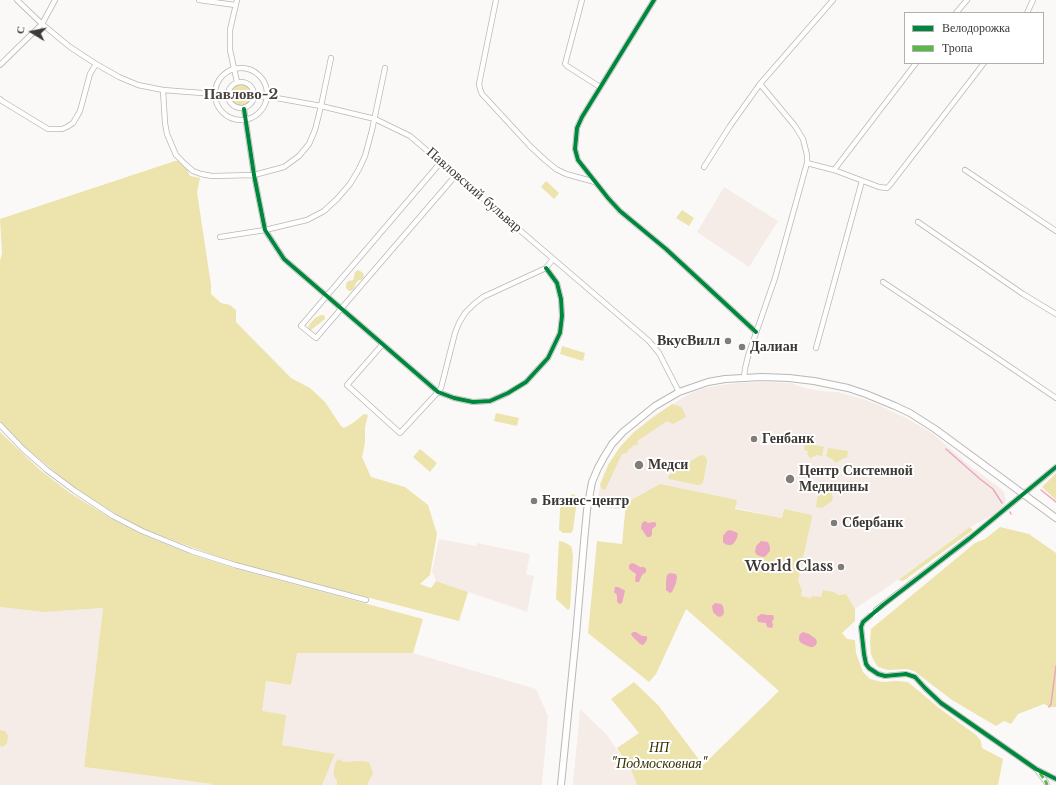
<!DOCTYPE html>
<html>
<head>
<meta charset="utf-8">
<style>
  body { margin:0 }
  #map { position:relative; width:1056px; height:785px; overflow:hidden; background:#fbf9f7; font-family:"Libre Baskerville",serif }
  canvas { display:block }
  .legend { position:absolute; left:904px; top:12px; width:140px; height:52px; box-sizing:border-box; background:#fff; border:1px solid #b1afae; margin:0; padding:5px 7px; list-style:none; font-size:12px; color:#3d3835 }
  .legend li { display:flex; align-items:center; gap:8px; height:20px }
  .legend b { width:20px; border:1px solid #b1afae }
  .north { position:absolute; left:12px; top:12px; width:40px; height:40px; -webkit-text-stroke:3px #fff; paint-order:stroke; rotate:280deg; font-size:11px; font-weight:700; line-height:16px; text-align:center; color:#3d3835 }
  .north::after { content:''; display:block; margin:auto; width:14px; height:18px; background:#3d3835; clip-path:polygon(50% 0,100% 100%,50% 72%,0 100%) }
</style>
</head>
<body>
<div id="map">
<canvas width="1056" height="785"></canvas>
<ul class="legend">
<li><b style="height:5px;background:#00873e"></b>Велодорожка</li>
<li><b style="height:5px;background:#58b947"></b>Тропа</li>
</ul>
<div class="north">С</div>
</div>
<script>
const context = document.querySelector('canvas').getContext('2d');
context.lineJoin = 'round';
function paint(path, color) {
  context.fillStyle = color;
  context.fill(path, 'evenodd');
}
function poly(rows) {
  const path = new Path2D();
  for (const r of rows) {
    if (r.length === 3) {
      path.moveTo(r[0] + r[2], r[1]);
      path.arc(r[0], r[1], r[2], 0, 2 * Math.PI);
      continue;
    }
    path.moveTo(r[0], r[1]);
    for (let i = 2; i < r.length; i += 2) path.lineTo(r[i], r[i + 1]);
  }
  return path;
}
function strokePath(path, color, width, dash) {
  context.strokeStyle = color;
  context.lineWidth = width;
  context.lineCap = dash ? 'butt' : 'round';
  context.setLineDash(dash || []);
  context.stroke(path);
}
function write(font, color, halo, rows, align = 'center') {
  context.font = font + ' "Libre Baskerville",serif';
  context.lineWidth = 4;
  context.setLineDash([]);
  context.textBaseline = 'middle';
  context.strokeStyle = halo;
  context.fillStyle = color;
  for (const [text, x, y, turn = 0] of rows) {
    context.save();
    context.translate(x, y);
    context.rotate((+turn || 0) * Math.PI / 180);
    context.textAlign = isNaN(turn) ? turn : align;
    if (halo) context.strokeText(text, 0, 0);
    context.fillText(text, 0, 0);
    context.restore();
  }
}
const built = poly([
  [724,187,778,221,749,267,697,232],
  [767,382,791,383,805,388,822,391,838,392,863,399,881,406,908,419,932,433,970,466,1000,488,1004,492,1006,500,1005,504,993,515,970,527,882,591,869,599,855,609,846,594,838,595,834,592,823,590,822,597,811,598,801,596,802,590,798,580,784,510,782,518,735,508,736,500,633,500,627,503,626,510,596,507,601,481,608,465,620,447,634,432,653,416,671,405,691,393,705,388,721,385,738,383],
  [439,539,476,546,477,543,530,554,526,574,534,576,527,612,436,581,432,571],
  [0,607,44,612,103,608,84,767,212,784,212,785,0,785],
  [296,653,413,653,536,689,548,716,542,785,322,785,335,754,282,745,261,711,266,681,291,685],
  [580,709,607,735,632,772,637,785,573,785]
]);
const green = poly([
  [241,95,11],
  [175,161,181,161,187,169,190,176,200,178,197,192,211,285,211,294,221,303,230,305,236,310,236,322,291,378,310,388,325,402,341,426,344,428,353,423,364,414,368,415,365,427,365,443,362,457,371,477,405,487,428,505,437,534,430,575,420,584,431,588,436,581,468,592,459,621,235,563,191,547,143,529,114,513,75,488,22,445,0,421,0,261,2,253,0,219],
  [546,181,559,193,554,199,541,187],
  [682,210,694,218,689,226,676,218],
  [358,270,360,271,363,273,364,277,361,280,359,280,356,283,354,289,351,291,349,291,346,288,346,284,348,281,353,280,354,277,355,272],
  [321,315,324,315,325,318,325,319,311,330,308,329,309,325,315,318],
  [562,346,585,353,583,361,560,354],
  [672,404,679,406,682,408,686,417,673,424,667,421,637,441,638,445,634,445,628,450,627,453,622,454,605,490,602,489,600,485,608,465,620,447,634,432,658,414],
  [496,413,519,418,517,426,494,421],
  [0,432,39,469,70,493,112,519,141,534,190,554,234,568,423,619,413,653,297,653,291,685,266,681,262,711,286,715,282,745,335,754,322,785,212,785,212,784,84,767,103,608,44,612,0,607],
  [805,443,824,447,822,456,817,455,810,458,807,454,808,451,804,450],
  [828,448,848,451,847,458,844,458,836,463,832,459,826,456],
  [420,449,437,463,430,472,413,457],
  [702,455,706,457,707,462,703,482,702,484,698,485,669,479,668,476,669,475,699,456],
  [1056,473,1056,500,1042,487],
  [847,481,860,483,850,490,847,487],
  [660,484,737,500,735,509,782,518,784,509,811,515,812,517,798,580,802,590,801,596,811,598,812,596,821,597,823,590,834,592,838,595,846,594,855,609,855,621,842,633,847,639,855,640,856,653,863,672,870,679,882,682,897,681,908,682,939,708,976,735,981,741,982,748,1003,759,998,785,637,785,632,772,617,748,639,733,611,699,634,682,658,705,703,765,779,691,686,609,656,674,649,682,588,633,597,541,622,544,626,503],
  [831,492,833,497,832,501,822,508,816,507,818,494,825,494],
  [572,494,575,495,577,500,573,530,571,533,563,533,559,530,560,509,563,502,568,501],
  [970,527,973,530,903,581,898,580],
  [1000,527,1029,534,1056,553,1056,707,1049,707,1044,704,1018,714,1011,724,1004,721,996,726,952,700,914,671,907,669,888,670,878,667,874,661,871,654,870,641,871,629,975,543,985,539],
  [559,541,564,542,571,546,572,549,573,556,570,608,568,610,556,599],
  [0,730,5,731,8,736,7,743,3,747,0,746],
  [338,759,344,762,359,761,369,762,373,773,367,785,337,785,337,781,334,776,334,770,335,764]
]);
const water = poly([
  [645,521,648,523,654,522,656,523,656,526,652,529,652,535,650,537,647,537,641,528,642,523],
  [730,530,736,532,738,534,737,538,734,543,731,545,728,545,725,544,723,542,723,536,727,531],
  [761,541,768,542,770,547,770,551,768,553,766,556,763,557,757,555,755,552,756,546],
  [632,563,635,564,640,567,644,567,646,569,646,572,642,575,639,582,636,582,635,581,636,574,629,569,629,565],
  [670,573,676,574,677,577,676,583,672,592,670,593,666,590,666,581,667,575],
  [615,587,618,587,624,590,625,591,622,603,619,604,617,601,617,595,614,592],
  [715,603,721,604,723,606,724,612,723,615,720,617,717,616,713,612,712,606],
  [761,614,768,615,773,615,774,618,772,622,773,625,772,628,767,627,766,623,758,622,757,617],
  [633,632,636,632,642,636,646,636,647,637,647,640,644,644,643,645,640,644,632,636,631,634],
  [803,632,809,634,816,639,817,642,816,645,813,647,810,647,801,643,799,640,799,637,800,634]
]);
const stream = poly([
  [946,449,980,479,993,489,1002,503],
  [1041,490,1056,502],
  [1010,512,1011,514],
  [1049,707,1051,704,1056,666]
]);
const minor = poly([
  [17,0,42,24,70,47,96,64,119,77,138,85,163,90,228,95],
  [199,0,235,5],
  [237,0,230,30,230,50,237,82],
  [496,0,479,84,480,89,482,94,530,146,545,160,556,169,566,174,595,182],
  [582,0,565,64,567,66,600,87],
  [654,0,582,117,577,128,576,139,575,149,578,160,608,198,620,211,666,249,756,332],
  [956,13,967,0],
  [1027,13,1033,0],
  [0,65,42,24,55,0],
  [241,94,26],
  [241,95,13],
  [163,90,165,123,167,134,176,155,185,164,193,171,201,174,212,176,254,175,284,167,299,156,309,144,315,130,321,106,331,58],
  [254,96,271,97,321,106,375,119,410,136,649,341,659,353,679,392],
  [0,99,2,101,48,129,62,129,67,127,73,123,76,118,80,111,90,74,96,64],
  [244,109,254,175,265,230,284,259,438,392,454,398,473,402,490,401,508,393,526,382,548,358,560,333,562,316,561,299,557,283,546,268],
  [441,162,301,326,316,338,456,175],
  [807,163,834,170,879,187,887,188,890,185,984,63],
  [704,167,730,126,760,84],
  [834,170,916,63],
  [965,170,1056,231],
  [918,222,1023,294,1056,314],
  [220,237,265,230,307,220,324,211,337,199,350,184,359,169,365,156,372,130,385,68],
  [883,282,997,358,1056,398],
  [382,345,347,385,400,433,438,392,441,388,455,333,459,323,465,313,474,304,483,297,546,268,553,259],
  [816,348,862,181],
  [744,377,745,369,748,356,775,278,807,163,807,155,803,139,795,126,760,84,833,0],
  [0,425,23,449,47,470,75,491,113,516,142,531,191,551,235,565,366,600],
  [876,610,970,538,1056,467],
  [870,616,863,622,861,627,864,654,866,664,869,668,878,674,885,676,906,674,915,677,925,688,941,703,1036,769,1056,779],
  [1037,770,1046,782,1047,785]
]);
const secondary = poly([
  [561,785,576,635,584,542,587,510,592,482,598,468,604,457,612,444,623,432,655,406,679,392,708,382,725,379,762,377,789,378,814,381,848,388,866,394,895,406,910,413,935,429,1056,518]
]);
const quiet = poly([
  [1040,773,1046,782,1047,785]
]);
const cycleway = poly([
  [654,0,582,117,577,128,576,139,575,149,578,160,608,198,620,211,666,249,756,332],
  [244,109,254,175,265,230,284,259,438,392,454,398,473,402,490,401,508,393,526,382,548,358,560,333,562,316,561,299,557,283,546,268],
  [1056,467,970,538,883,605,863,622,861,627,864,654,866,664,869,668,878,674,885,676,906,674,915,677,925,688,941,703,1036,769,1056,779]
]);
const markers = [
  [728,341,4,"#807c79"],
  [742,347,4,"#807c79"],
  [754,439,4,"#807c79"],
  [639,465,5,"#807c79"],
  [790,479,5,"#807c79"],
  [534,501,4,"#807c79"],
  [834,523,4,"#807c79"],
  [841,567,4,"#807c79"]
];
const streetNames = [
  ["Павловский бульвар",474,190,41]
];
const poiNames = [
  ["ВкусВилл",720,341,"right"],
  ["Далиан",750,347],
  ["Генбанк",762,439],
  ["Медси",648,465],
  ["Центр Системной",799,471],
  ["Медицины",799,487],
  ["Бизнес-центр",542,501],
  ["Сбербанк",842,523],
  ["World Class",833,567,"right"]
];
const parkNames = [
  ["НП",659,748],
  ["\"Подмосковная\"",659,764]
];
const neighbourhoodNames = [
  ["Павлово-2",241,95]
];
paint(built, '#f5ece7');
paint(green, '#ece3ad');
paint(water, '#eba6c2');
strokePath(stream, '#eba6c2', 1.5);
strokePath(minor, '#bab8b6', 6);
strokePath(secondary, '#bab8b6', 8);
strokePath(minor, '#fefefe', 4.5);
strokePath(secondary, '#fefefe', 6);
strokePath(quiet, '#58b947', 3, [6, 3]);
strokePath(cycleway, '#00873e', 4);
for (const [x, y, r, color] of markers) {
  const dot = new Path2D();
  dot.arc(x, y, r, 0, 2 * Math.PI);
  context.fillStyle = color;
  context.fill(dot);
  strokePath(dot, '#fff', 1.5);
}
write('14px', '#3d3835', '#fff', streetNames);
write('bold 14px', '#3d3835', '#fff', poiNames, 'left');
write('italic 14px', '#383102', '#fff', parkNames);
write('bold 15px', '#4d433e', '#fff', neighbourhoodNames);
</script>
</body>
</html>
